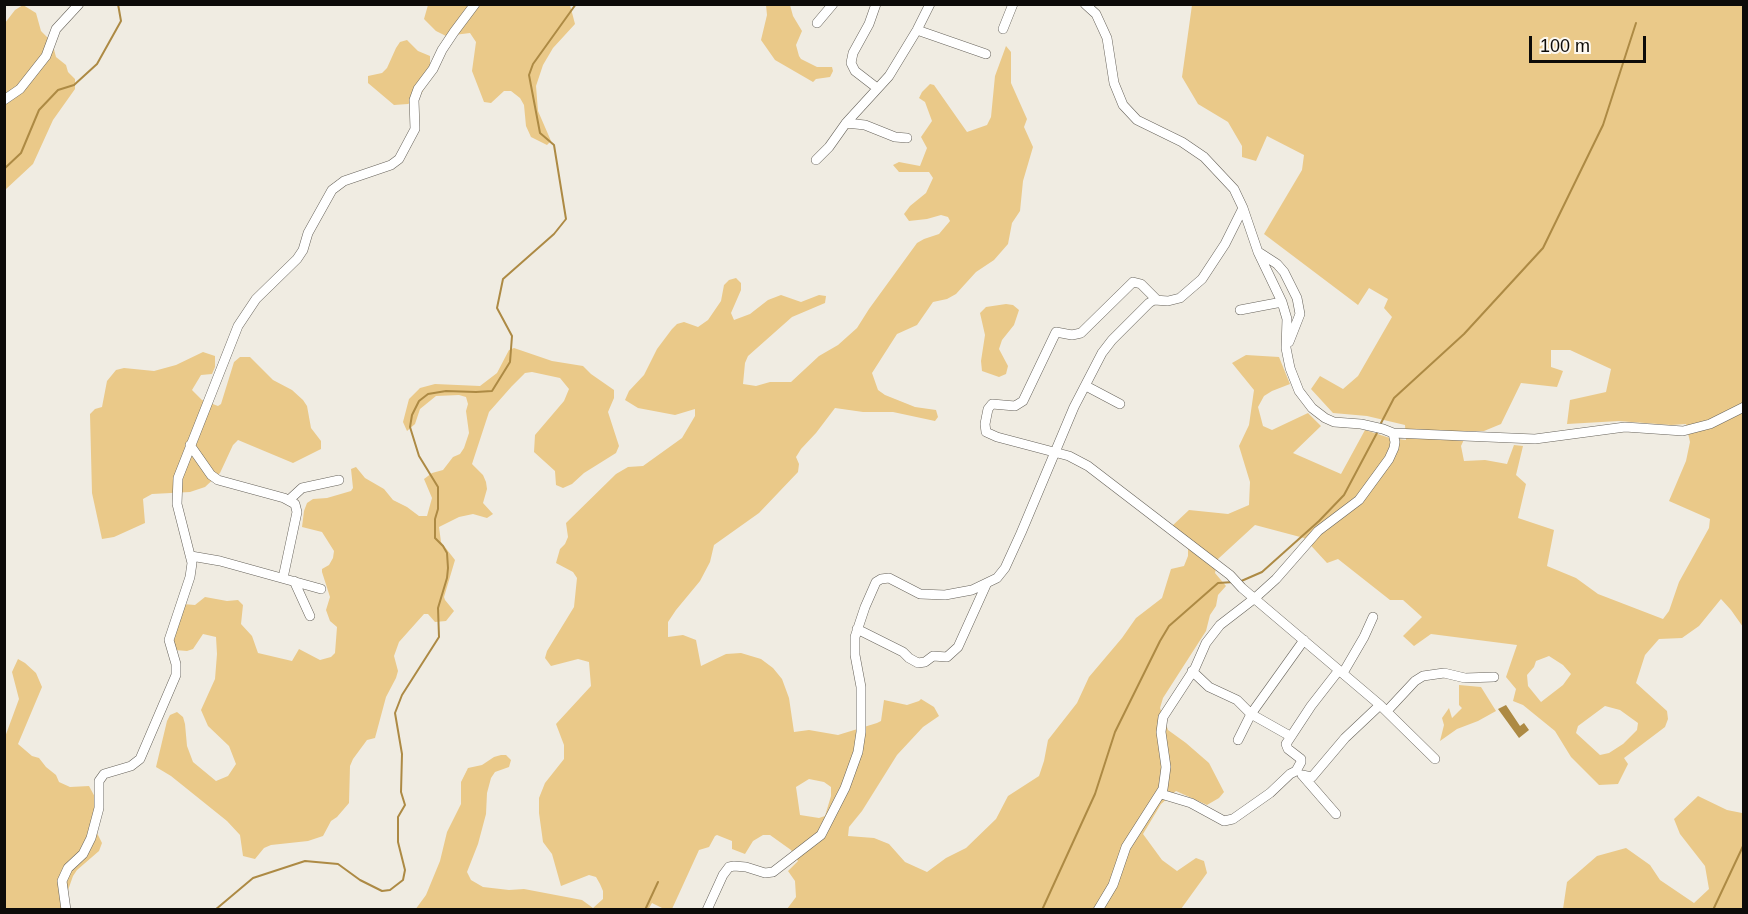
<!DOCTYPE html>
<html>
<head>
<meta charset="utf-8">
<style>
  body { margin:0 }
  #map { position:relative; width:1748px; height:914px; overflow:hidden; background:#f0ece2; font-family:Arial,sans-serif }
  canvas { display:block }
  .frame { position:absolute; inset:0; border:6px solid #0d0b09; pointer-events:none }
  .scale { position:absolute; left:1529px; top:36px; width:117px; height:27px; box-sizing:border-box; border:3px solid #0d0b09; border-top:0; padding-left:8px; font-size:18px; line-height:21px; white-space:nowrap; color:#0d0b09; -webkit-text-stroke:4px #fef9f0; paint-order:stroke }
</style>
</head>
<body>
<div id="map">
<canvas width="1748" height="914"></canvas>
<div class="frame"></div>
<div class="scale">100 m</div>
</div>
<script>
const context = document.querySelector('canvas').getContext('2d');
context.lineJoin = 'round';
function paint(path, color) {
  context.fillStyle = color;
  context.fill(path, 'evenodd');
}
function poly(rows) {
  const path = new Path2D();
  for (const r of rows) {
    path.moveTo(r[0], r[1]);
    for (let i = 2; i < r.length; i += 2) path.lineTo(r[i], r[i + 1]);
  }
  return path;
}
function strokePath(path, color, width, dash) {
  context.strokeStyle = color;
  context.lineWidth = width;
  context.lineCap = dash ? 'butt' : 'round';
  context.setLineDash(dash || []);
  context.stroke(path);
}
const green = poly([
  [23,5,36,13,41,31,52,42,56,57,66,65,68,72,75,79,75,89,53,120,33,164,5,190,5,23,15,10],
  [428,5,570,5,575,24,553,48,543,65,536,86,538,111,551,141,547,145,531,137,526,126,524,105,520,98,511,91,504,91,491,103,484,102,472,71,476,42,470,33,446,36,436,31,424,19],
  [766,5,790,5,793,16,802,31,796,45,799,56,801,59,817,67,832,67,833,71,830,77,816,79,813,82,775,60,761,40,767,15],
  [1192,5,1743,5,1743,627,1731,610,1721,599,1699,626,1682,638,1659,639,1645,655,1636,683,1667,711,1668,719,1665,727,1624,758,1628,764,1618,784,1599,785,1571,757,1555,731,1523,705,1513,701,1516,689,1506,677,1517,645,1431,634,1414,646,1403,636,1422,617,1403,600,1390,600,1338,559,1327,563,1304,538,1255,525,1218,559,1215,573,1226,586,1218,595,1216,606,1210,615,1206,631,1163,698,1160,708,1168,730,1186,743,1209,763,1224,792,1219,798,1207,805,1176,791,1161,804,1143,834,1162,860,1177,871,1196,858,1204,861,1207,873,1181,909,787,909,796,897,795,881,788,871,798,861,791,850,770,835,763,835,753,841,745,854,732,849,732,841,717,835,715,836,709,847,699,850,672,909,662,908,652,903,648,910,415,910,426,895,440,861,447,832,461,804,461,782,468,768,482,765,494,757,501,755,506,755,511,760,509,767,495,772,491,778,487,793,486,814,478,844,467,872,471,880,483,887,509,890,524,889,582,900,593,908,603,899,603,891,600,884,596,877,589,875,561,886,552,854,543,842,539,813,539,798,545,783,564,759,564,745,556,724,591,686,589,662,578,659,551,666,545,658,547,651,574,607,577,578,573,572,556,563,560,549,565,544,568,537,566,523,616,474,628,467,643,466,682,438,695,416,695,409,675,415,638,408,625,400,629,391,644,375,657,349,672,329,677,324,684,322,698,327,708,320,721,301,724,285,729,280,736,278,741,283,741,290,731,313,734,320,750,314,768,300,781,295,801,302,819,295,826,296,825,303,792,317,748,356,745,363,743,384,756,386,770,382,791,382,819,356,838,345,857,328,869,309,917,243,924,239,939,234,950,221,948,217,941,215,927,219,909,221,904,214,910,206,926,193,933,178,929,172,899,172,893,165,899,162,920,166,927,148,921,137,932,121,925,102,919,98,922,92,930,84,934,85,967,132,987,125,991,117,995,76,1006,46,1011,52,1011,83,1027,119,1024,127,1033,147,1023,181,1020,211,1012,223,1008,244,994,260,976,272,956,294,947,299,933,302,917,325,897,334,872,373,878,390,885,395,915,407,936,410,938,417,935,421,893,412,863,412,835,408,816,433,801,449,796,457,799,464,798,472,759,513,714,545,710,562,700,581,676,610,668,622,668,637,683,635,696,640,701,666,726,654,741,653,761,659,773,668,782,679,789,698,794,732,809,730,838,735,877,723,881,721,884,700,907,705,919,701,921,699,934,707,939,716,923,727,897,755,862,811,849,827,848,836,874,838,889,844,905,862,927,872,946,858,966,848,996,819,1008,796,1039,776,1044,761,1048,740,1077,703,1089,677,1122,638,1136,618,1162,598,1171,569,1184,566,1188,556,1188,539,1171,527,1189,510,1228,514,1249,505,1250,482,1239,446,1249,425,1254,390,1232,363,1246,355,1279,357,1290,384,1272,391,1264,396,1258,407,1263,426,1272,430,1308,413,1321,426,1293,453,1341,474,1365,430,1390,438,1406,440,1405,425,1367,416,1333,413,1311,389,1320,376,1343,389,1358,376,1392,317,1384,308,1388,299,1369,288,1358,305,1264,234,1302,170,1304,155,1267,136,1256,161,1242,157,1242,146,1228,122,1198,104,1182,77],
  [1551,350,1570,350,1611,369,1606,392,1570,400,1567,424,1619,421,1671,425,1686,424,1690,442,1686,461,1669,501,1710,519,1709,528,1679,582,1669,611,1663,619,1598,594,1576,578,1547,566,1554,530,1518,518,1526,484,1516,475,1523,446,1514,445,1507,464,1485,460,1464,461,1461,446,1468,431,1484,431,1501,424,1521,383,1557,387,1563,371,1551,367],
  [1549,656,1563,665,1571,674,1563,685,1541,702,1528,686,1527,675,1534,667,1536,661],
  [1605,706,1620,710,1638,723,1637,730,1623,744,1609,753,1600,755,1576,733,1578,726],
  [809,779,824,782,831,787,831,796,825,816,819,818,800,815,796,787],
  [407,40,418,51,430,56,430,78,419,98,408,104,394,105,368,83,368,76,382,73,387,68,396,48,400,42],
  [1006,304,1013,305,1019,310,1014,325,1002,340,999,349,1008,366,1006,374,999,377,982,371,981,361,985,335,980,313,986,307],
  [514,348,552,361,583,366,591,374,614,390,614,398,608,412,619,446,616,453,584,473,572,484,563,488,556,485,555,471,534,452,535,435,564,401,569,389,560,378,532,372,525,373,512,386,489,412,472,464,483,475,486,482,487,489,483,503,493,514,487,518,473,514,459,517,439,527,441,542,455,560,444,597,445,600,454,611,446,621,435,622,428,614,424,614,399,642,394,656,398,671,396,678,386,697,375,738,367,740,353,759,350,766,349,803,337,817,331,821,323,836,308,841,271,845,264,848,255,859,243,856,240,835,227,821,171,776,156,767,167,721,170,715,177,712,183,717,185,724,187,746,193,762,216,781,228,776,236,764,229,746,208,726,201,710,215,679,217,654,216,637,203,634,193,649,187,651,175,650,173,639,183,604,195,605,205,597,227,601,238,600,243,605,241,624,252,636,258,653,292,661,299,649,320,660,331,657,335,653,337,627,330,621,326,610,330,597,322,572,322,569,329,565,333,558,334,551,322,532,302,527,304,511,307,503,313,499,327,498,351,491,353,488,351,469,356,467,365,478,384,489,393,500,407,507,419,516,427,516,432,498,424,479,432,473,443,470,453,457,460,454,464,448,469,433,466,411,468,404,466,397,459,395,436,396,420,409,415,424,407,431,403,422,409,399,420,388,435,384,480,386,497,373,509,350],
  [203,352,215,356,215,367,212,374,201,375,192,390,202,400,218,406,221,404,234,362,240,357,250,357,273,380,292,390,303,400,307,406,311,428,321,441,321,449,293,463,238,440,233,445,220,473,205,487,190,492,152,494,143,499,145,523,114,537,102,539,92,493,90,414,95,409,102,407,107,381,116,370,124,368,154,371,176,365],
  [18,659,25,663,36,673,42,687,18,744,32,756,39,758,46,767,56,775,59,782,70,787,89,786,96,799,93,825,102,843,99,851,77,870,73,876,67,893,70,909,5,909,5,737,19,699,12,672],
  [1459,685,1481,687,1496,711,1478,721,1457,729,1440,741,1444,725,1442,718,1449,708,1452,718,1462,708,1459,705],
  [1698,796,1727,810,1742,813,1743,811,1743,909,1563,909,1567,882,1597,856,1626,848,1650,865,1660,880,1694,903,1709,889,1705,866,1680,834,1674,819]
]);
const water = poly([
  [1506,705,1520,726,1524,723,1529,730,1519,738,1498,709]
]);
const stream = poly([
  [4,169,21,153,39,110,58,90,74,85,97,64,121,21,118,4],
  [1380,425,1394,398,1464,334,1543,248,1603,125,1636,23],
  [1239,582,1262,572,1319,521,1344,495,1378,431],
  [215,910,253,878,305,861,338,864,360,880,382,891,390,890,403,880,405,870,398,842,398,817,405,805,401,792,402,754,395,713,402,695,439,637,438,608,447,578,448,568,447,553,443,546,435,538,435,519,438,509,438,487,419,456,410,427,412,415,419,401,428,394,446,391,476,392,492,391,510,362,512,336,497,308,503,279,554,234,566,219,554,145,540,133,529,75,533,64,576,4],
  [645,910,658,882],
  [1042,910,1095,794,1115,732,1160,641,1169,626,1218,583,1234,582],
  [1713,910,1744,844]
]);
const minor = poly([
  [876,4,869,24,853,53,851,63,855,71,877,88],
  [1085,4,1096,14,1107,38,1114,83,1123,105,1137,120,1182,142,1204,157,1234,189,1243,208,1258,252,1282,302,1287,319,1286,348,1290,368,1299,391,1312,408,1325,418,1334,422,1361,424,1383,429,1393,433,1395,442,1394,448,1389,459,1359,500,1318,531,1276,579,1255,598,1220,625,1206,643,1195,668,1163,717,1161,732,1166,767,1163,789,1126,847,1113,885,1098,910],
  [817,23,833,4],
  [1003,29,1013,4],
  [917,30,986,54],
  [4,100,20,89,46,56,56,29,79,4],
  [846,123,865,125,895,137,907,138],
  [816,160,829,147,846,123,889,76,917,30,930,4],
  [1260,253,1277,264,1284,272,1297,298,1300,314,1289,342],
  [1157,300,1141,284,1133,282,1081,333,1072,335,1056,332,1023,401,1015,406,992,404,988,409,985,424,986,432,997,437,1069,456,1088,466,1230,575,1242,588,1380,705,1435,759],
  [1240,310,1282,302],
  [1086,386,1120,404],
  [1393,433,1535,439,1625,427,1683,431,1710,424,1744,407],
  [190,445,211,475,218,480,284,498,295,504,297,512,283,578],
  [289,500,302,488,339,480],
  [191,556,220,561,321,589],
  [294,581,310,616],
  [857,629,903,652,909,658,918,663,925,662,933,656,947,657,958,647,986,585],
  [1192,671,1209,687,1237,700,1251,714,1290,736],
  [1343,673,1364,637,1373,617],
  [1387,711,1415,681,1423,676,1444,673,1465,678,1494,677],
  [1238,740,1251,714,1304,640],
  [1302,775,1312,777,1345,738,1380,705],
  [1303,776,1336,814],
  [1161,794,1191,803,1224,821,1233,819,1270,793,1290,774,1296,771,1301,762,1301,759,1288,749,1286,744,1311,706,1339,670],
  [66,910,62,881,68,868,83,854,91,838,99,808,99,781,104,774,131,766,140,759,176,675,176,664,169,640,190,577,192,563,177,504,178,478,238,326,256,299,297,259,303,250,308,233,332,190,344,181,391,165,399,159,415,129,414,100,418,89,433,69,442,50,454,32,475,4],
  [707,910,723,875,729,867,734,866,746,867,765,873,773,872,821,835,845,788,858,752,861,732,861,687,855,655,855,637,865,607,876,582,881,579,889,578,920,594,945,595,972,590,997,578,1005,568,1021,533,1074,407,1102,353,1112,340,1149,303,1154,300,1168,301,1180,298,1202,279,1225,244,1243,208]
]);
paint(green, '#eac989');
paint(water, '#ad8a44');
strokePath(stream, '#ad8a44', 2);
strokePath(minor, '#67635b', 10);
strokePath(minor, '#fff', 9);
</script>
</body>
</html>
